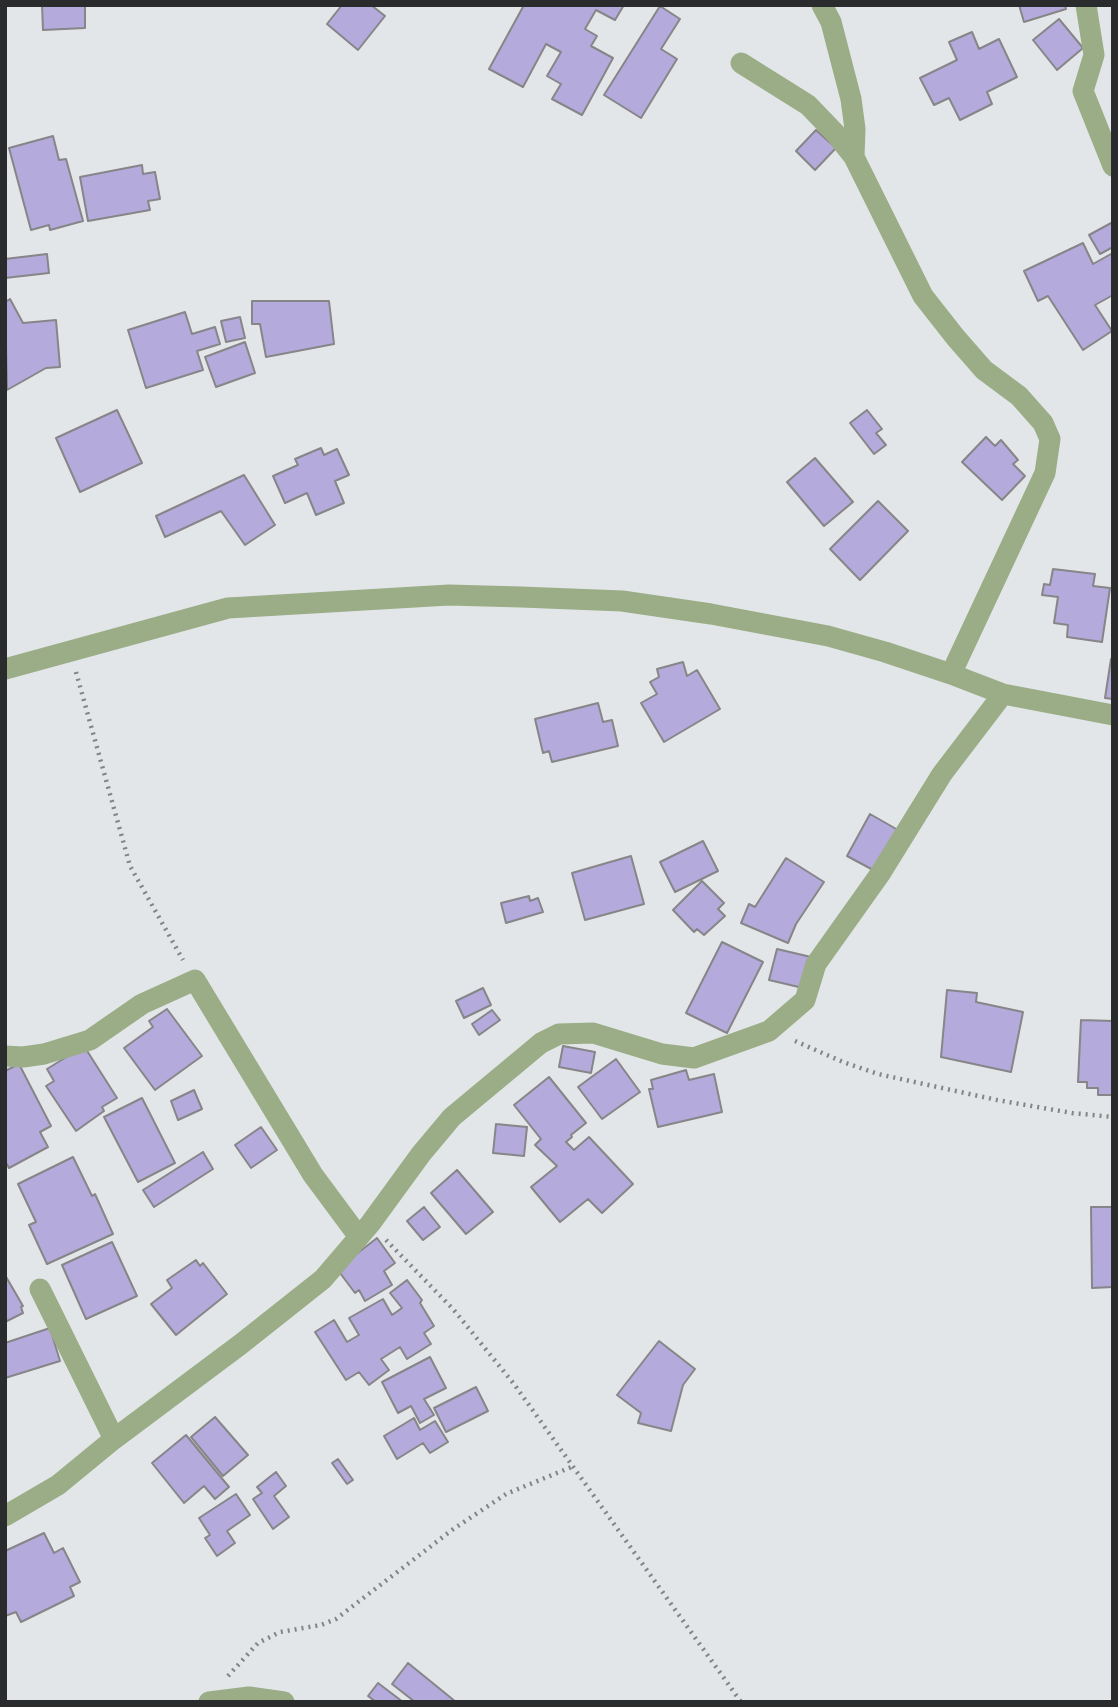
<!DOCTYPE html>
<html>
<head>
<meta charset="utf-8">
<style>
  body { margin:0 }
  #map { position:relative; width:1118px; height:1707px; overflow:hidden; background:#e3e6e8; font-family:"Golos Text",sans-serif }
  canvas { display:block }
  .frame { position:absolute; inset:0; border:7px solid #2a2b2c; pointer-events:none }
</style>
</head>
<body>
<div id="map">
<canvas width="1118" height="1707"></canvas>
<div class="frame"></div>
</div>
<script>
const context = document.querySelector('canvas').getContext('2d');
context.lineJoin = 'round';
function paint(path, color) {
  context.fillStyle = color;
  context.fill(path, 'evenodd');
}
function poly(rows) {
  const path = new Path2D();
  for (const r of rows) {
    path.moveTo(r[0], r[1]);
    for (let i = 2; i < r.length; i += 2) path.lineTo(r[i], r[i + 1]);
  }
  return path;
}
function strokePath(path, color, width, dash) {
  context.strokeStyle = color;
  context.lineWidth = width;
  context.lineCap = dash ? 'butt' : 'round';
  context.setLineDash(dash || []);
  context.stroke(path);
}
const building = poly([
  [42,5,85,5,85,28,43,30,42,5],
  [342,5,371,5,385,16,358,50,327,24,342,5],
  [524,5,624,5,615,20,596,10,585,29,597,36,591,46,613,58,582,115,552,99,561,84,547,76,561,52,546,44,523,87,489,69,524,5],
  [1019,5,1065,5,1066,9,1024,22,1019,5],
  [660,6,680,19,661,49,677,59,641,118,604,95,660,6],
  [1059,19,1083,48,1057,70,1033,40,1059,19],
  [972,32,979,49,999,39,1017,77,987,92,992,104,960,120,949,98,934,105,920,78,957,60,949,42,972,32],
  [816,130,836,148,815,170,796,151,816,130],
  [53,136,59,160,66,159,83,221,50,230,49,225,31,230,9,148,53,136],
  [142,165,143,174,155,172,160,199,148,201,150,210,88,221,80,177,142,165],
  [1113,222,1113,247,1100,254,1089,235,1113,222],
  [1083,243,1093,264,1111,254,1113,256,1113,295,1095,305,1112,331,1083,350,1048,296,1038,301,1024,271,1083,243],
  [47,254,49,273,5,278,5,259,47,254],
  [10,299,23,323,56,320,60,367,46,368,7,390,5,302,10,299],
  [252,301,329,301,334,344,266,357,260,324,252,324,252,301],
  [185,312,192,334,215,327,220,344,197,351,203,370,146,388,128,330,185,312],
  [240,317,245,338,226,342,221,321,240,317],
  [245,342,255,373,216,387,205,357,245,342],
  [117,410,142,463,80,492,56,438,117,410],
  [867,410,882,429,876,433,886,445,874,454,850,423,867,410],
  [986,437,995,446,1001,440,1018,460,1013,464,1025,476,1002,500,962,462,986,437],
  [321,448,324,455,337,449,349,475,335,481,344,503,316,515,307,493,285,503,273,476,298,465,295,459,321,448],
  [815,458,853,502,824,526,787,482,815,458],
  [244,475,275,525,245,545,221,511,165,537,156,516,244,475],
  [878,501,908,531,860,580,830,549,878,501],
  [1053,569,1095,574,1093,586,1110,588,1102,642,1067,637,1068,625,1054,623,1058,597,1042,595,1044,584,1050,585,1053,569],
  [1111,659,1113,659,1113,699,1105,698,1111,659],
  [683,662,687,676,697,670,720,709,664,742,641,703,657,694,650,682,659,677,657,669,683,662],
  [598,703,603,722,612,720,618,746,552,762,549,751,543,753,535,719,598,703],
  [870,814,898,830,875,871,847,856,870,814],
  [703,841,718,871,675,892,660,862,703,841],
  [631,856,644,904,585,920,572,873,631,856],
  [786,858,824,882,796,924,788,943,741,923,749,904,755,907,786,858],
  [702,881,724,903,718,909,725,916,704,935,697,929,694,932,673,910,702,881],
  [529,896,530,901,538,898,543,912,506,923,501,903,529,896],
  [722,942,763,962,727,1033,686,1013,722,942],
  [777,949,811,957,803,988,769,980,777,949],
  [483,988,491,1005,464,1018,456,1001,483,988],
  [947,990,977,993,976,1002,1023,1012,1011,1072,941,1057,947,990],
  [167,1009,202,1056,155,1090,124,1048,153,1027,149,1021,167,1009],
  [492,1010,500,1020,479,1035,472,1024,492,1010],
  [1081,1020,1113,1021,1113,1095,1098,1095,1098,1088,1087,1088,1087,1082,1078,1082,1081,1020],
  [84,1046,117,1098,102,1107,104,1111,76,1131,46,1086,54,1081,47,1069,84,1046],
  [563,1046,595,1052,591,1073,559,1067,563,1046],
  [616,1059,640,1092,602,1119,578,1087,616,1059],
  [19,1064,51,1126,40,1132,48,1147,9,1168,5,1161,5,1067,7,1070,19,1064],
  [686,1070,689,1080,714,1074,722,1112,658,1127,649,1089,653,1089,651,1080,686,1070],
  [549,1077,586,1123,571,1135,572,1137,566,1142,574,1150,589,1137,633,1184,602,1213,588,1199,560,1222,531,1187,557,1166,535,1145,541,1139,514,1105,549,1077],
  [194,1090,202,1109,178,1120,171,1101,194,1090],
  [142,1098,175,1163,138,1182,104,1117,142,1098],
  [496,1124,527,1127,524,1156,493,1153,496,1124],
  [261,1127,277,1150,251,1168,235,1145,261,1127],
  [203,1152,213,1169,154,1207,143,1190,203,1152],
  [73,1157,92,1196,95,1194,113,1234,47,1264,29,1225,36,1222,18,1184,73,1157],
  [457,1170,493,1212,466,1234,431,1193,457,1170],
  [424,1207,440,1227,423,1240,407,1221,424,1207],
  [1091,1207,1113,1207,1113,1287,1092,1288,1091,1207],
  [377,1238,395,1263,384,1271,392,1285,365,1301,359,1290,355,1293,337,1269,377,1238],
  [112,1242,137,1296,86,1319,62,1265,112,1242],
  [196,1260,200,1266,203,1263,227,1294,176,1335,151,1304,172,1288,167,1280,196,1260],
  [5,1275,23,1306,21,1307,23,1313,5,1322,5,1275],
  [407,1280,422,1300,420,1303,434,1326,424,1333,431,1344,407,1359,400,1347,381,1359,389,1370,369,1385,359,1372,346,1380,315,1332,334,1320,347,1342,359,1335,349,1318,383,1299,392,1315,402,1308,390,1293,407,1280],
  [50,1328,60,1361,5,1378,5,1343,50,1328],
  [659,1341,695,1369,683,1385,671,1431,638,1423,641,1413,617,1395,659,1341],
  [430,1357,446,1388,424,1399,434,1415,420,1423,411,1406,398,1413,382,1382,430,1357],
  [476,1387,488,1411,446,1432,434,1408,476,1387],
  [215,1417,248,1455,223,1476,191,1437,215,1417],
  [414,1418,420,1430,435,1421,448,1442,430,1453,423,1443,397,1459,384,1436,414,1418],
  [186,1435,229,1487,215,1499,204,1486,184,1503,152,1463,186,1435],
  [338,1459,353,1480,347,1484,332,1463,338,1459],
  [276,1472,286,1486,274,1496,289,1517,273,1529,253,1499,262,1493,257,1487,276,1472],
  [236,1494,250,1515,227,1531,235,1543,217,1556,205,1538,210,1535,199,1518,236,1494],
  [44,1533,54,1553,63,1548,80,1582,70,1587,74,1596,21,1622,16,1612,5,1616,5,1551,44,1533],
  [408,1663,456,1702,415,1702,392,1684,408,1663],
  [378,1683,403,1702,376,1702,368,1696,378,1683]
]);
const path = poly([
  [76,672,130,866,183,960],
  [795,1041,843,1062,878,1074,997,1100,1072,1113,1113,1117],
  [386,1240,453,1309,514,1384,741,1702],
  [228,1676,258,1643,280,1632,321,1625,336,1619,452,1530,506,1494,574,1466]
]);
const minor = poly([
  [822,5,831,22,851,99,855,129,854,157],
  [1086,5,1094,55,1083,91,1113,166],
  [741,63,808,105,835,133,854,157,923,296,956,338,984,370,1019,396,1043,423,1050,439,1045,473,951,674],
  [5,669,228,608,449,595,521,597,622,601,711,614,828,636,885,652,951,674,1003,694,1113,715],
  [5,1056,23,1057,44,1054,90,1040,142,1004,195,980,313,1175,359,1237],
  [40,1289,114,1439],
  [5,1516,58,1485,114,1439,241,1344,323,1279,370,1224,421,1154,452,1117,541,1043,559,1034,593,1033,662,1054,694,1058,769,1031,805,1000,816,964,880,874,942,774,1003,694],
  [209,1702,249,1697,284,1702]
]);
paint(building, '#b5aadc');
strokePath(building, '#868588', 2);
strokePath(path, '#828485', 4.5, [2, 5]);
strokePath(minor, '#9aad86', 21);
</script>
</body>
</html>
